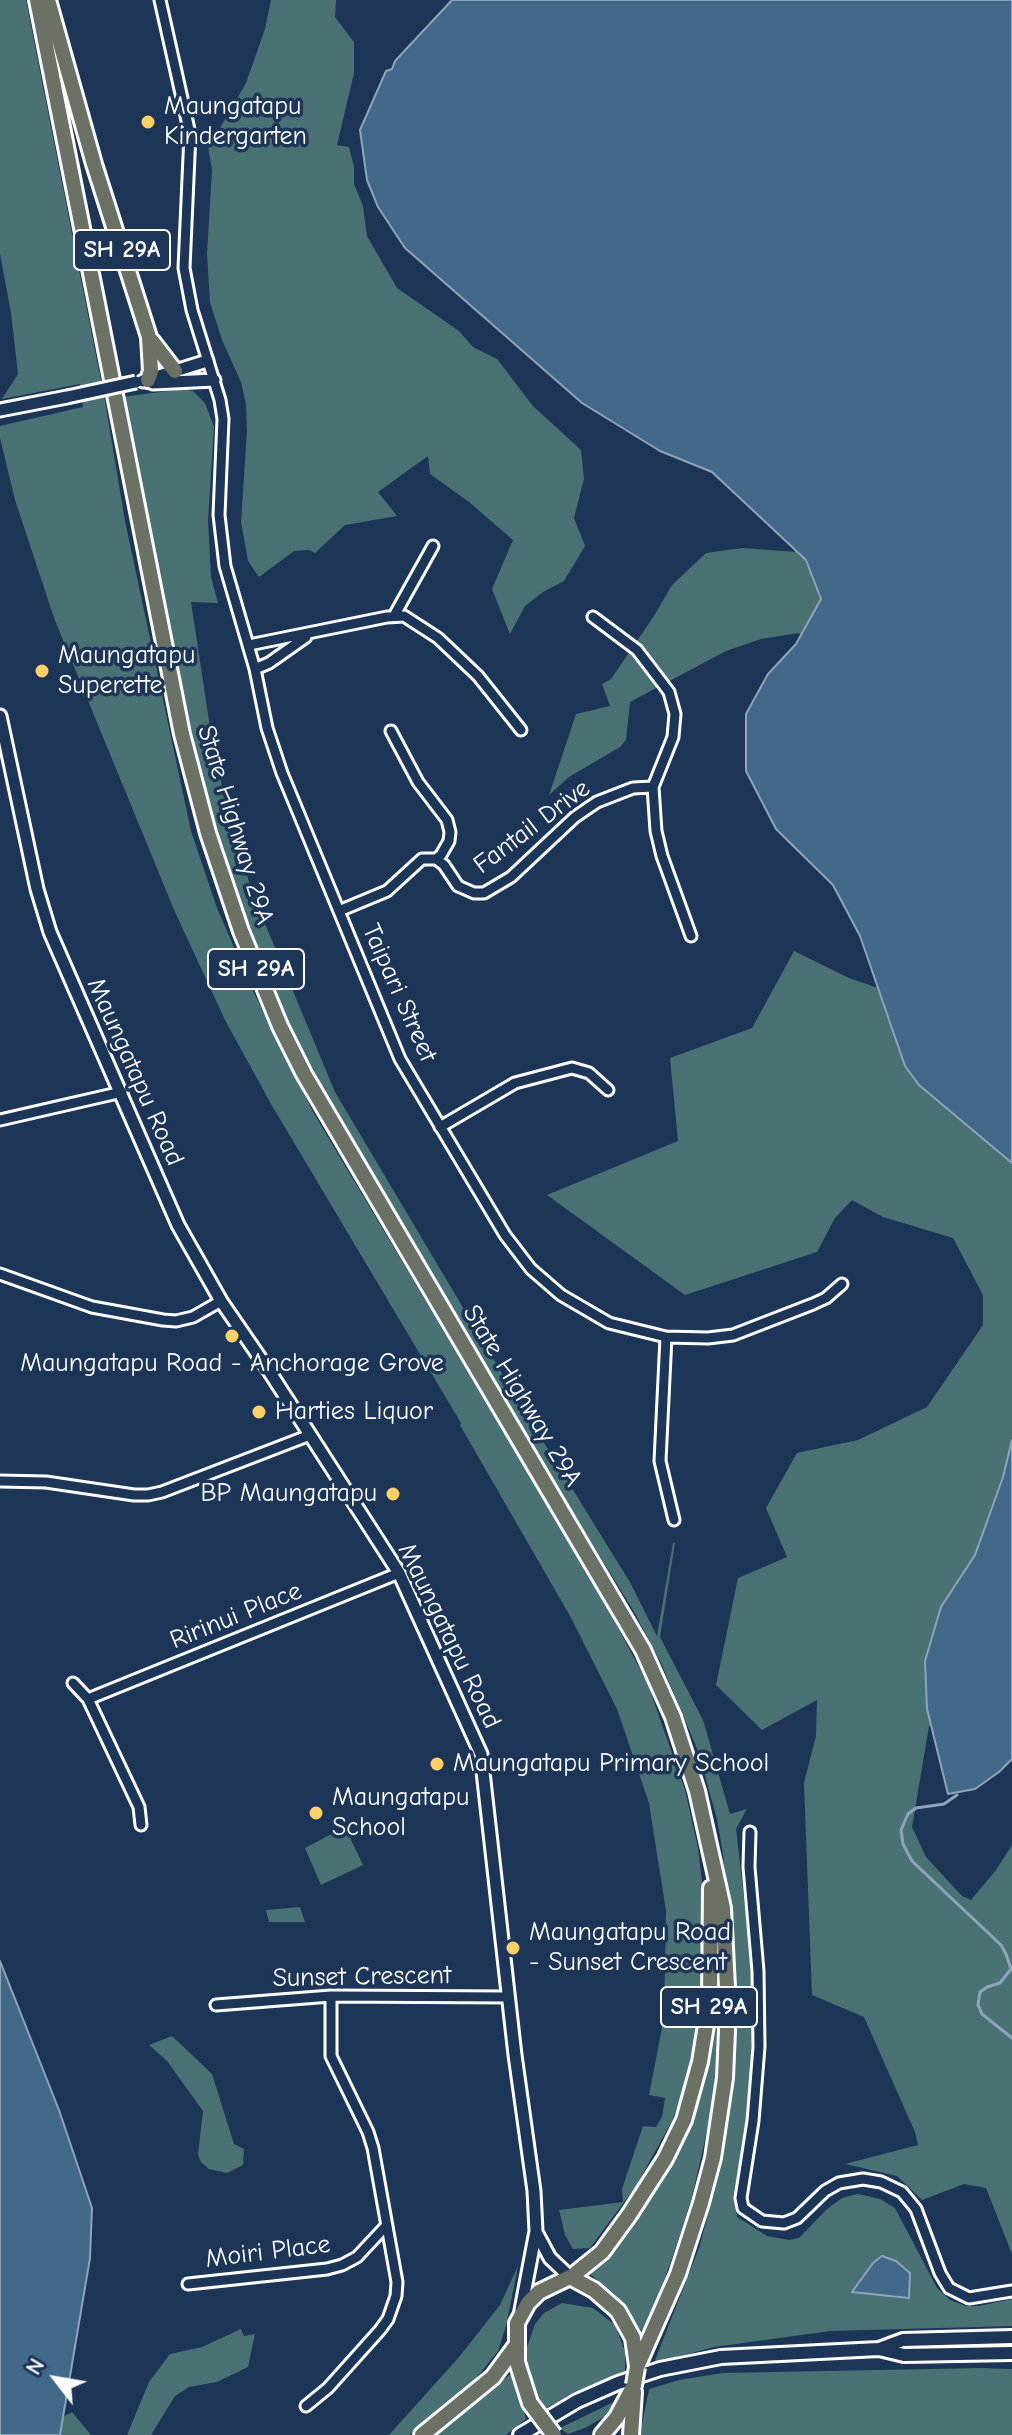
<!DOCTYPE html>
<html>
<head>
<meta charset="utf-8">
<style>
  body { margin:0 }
  #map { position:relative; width:1012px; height:2435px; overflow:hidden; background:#1d3557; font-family:"Comic Neue",sans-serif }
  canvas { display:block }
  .north { position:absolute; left:16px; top:2339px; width:80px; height:80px; -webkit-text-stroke:6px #1d3557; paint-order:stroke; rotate:301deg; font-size:22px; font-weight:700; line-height:32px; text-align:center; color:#fff }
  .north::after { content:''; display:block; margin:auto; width:28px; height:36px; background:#fff; clip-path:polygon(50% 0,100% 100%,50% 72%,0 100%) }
</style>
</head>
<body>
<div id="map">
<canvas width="1012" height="2435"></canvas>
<div class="north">N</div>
</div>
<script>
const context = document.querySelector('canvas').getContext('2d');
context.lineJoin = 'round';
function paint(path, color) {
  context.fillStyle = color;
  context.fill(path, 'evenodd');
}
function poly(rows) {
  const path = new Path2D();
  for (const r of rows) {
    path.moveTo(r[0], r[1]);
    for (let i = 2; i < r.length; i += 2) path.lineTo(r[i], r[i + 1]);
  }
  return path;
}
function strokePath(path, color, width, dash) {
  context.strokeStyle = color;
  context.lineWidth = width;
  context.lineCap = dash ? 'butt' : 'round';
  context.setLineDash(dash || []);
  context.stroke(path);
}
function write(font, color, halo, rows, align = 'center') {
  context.font = font + ' "Comic Neue",sans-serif';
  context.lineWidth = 7;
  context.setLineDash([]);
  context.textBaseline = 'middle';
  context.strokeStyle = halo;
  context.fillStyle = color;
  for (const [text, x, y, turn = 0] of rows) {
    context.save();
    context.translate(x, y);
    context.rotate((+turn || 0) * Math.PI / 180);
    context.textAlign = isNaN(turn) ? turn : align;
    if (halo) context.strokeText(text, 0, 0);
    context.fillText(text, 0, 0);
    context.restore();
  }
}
const green = poly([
  [0,0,26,0,105,401,125,521,191,831,217,908,254,993,313,1112,597,1588,625,1641,647,1682,685,1790,698,1848,704,1900,703,1990,698,2033,686,2081,672,2121,636,2186,590,2248,573,2249,565,2235,559,2210,623,2202,622,2189,643,2126,656,2127,662,2117,665,2098,649,2095,664,2017,666,1911,649,1803,617,1709,570,1616,460,1425,461,1423,271,1104,225,1020,175,912,54,618,15,500,0,438,0,426,83,407,80,384,2,399,18,374,11,313,0,254],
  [271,0,336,0,335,17,354,42,354,73,337,145,349,147,354,167,354,184,363,206,367,236,397,288,459,331,473,347,497,359,533,406,581,450,584,479,574,518,585,546,564,581,543,592,525,606,510,634,492,589,513,540,469,502,430,474,428,456,378,492,397,516,345,525,315,553,309,550,294,551,259,577,248,561,241,522,247,431,246,404,241,382,222,340,210,302,207,254,212,170,206,134,216,135,246,83,265,29],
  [183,389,193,391,205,403,214,427,208,521,211,577,218,603,191,602,213,747,228,811,253,895,335,1092,522,1407,631,1584,657,1636,673,1543,675,1543,660,1637,703,1720,730,1814,747,1809,736,1829,755,1994,751,2117,736,2201,737,2217,767,2236,789,2240,799,2238,827,2209,842,2198,858,2194,880,2199,895,2208,937,2288,950,2300,966,2306,979,2306,1012,2299,1012,2326,830,2331,714,2347,654,2363,699,2248,723,2160,734,2068,734,1982,723,1854,717,1819,698,1751,661,1663,633,1610,470,1346,304,1063,257,957,213,831,195,762,122,397],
  [742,548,797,552,806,560,822,598,802,635,798,633,761,639,726,651,630,702,626,740,620,747,569,777,549,795,576,714,610,706,602,684,611,679,654,616,672,585,706,553],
  [768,674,1012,1035,1012,1594,945,1782,931,1726,929,1726,912,1827,926,1857,962,1896,971,1900,996,1870,1012,1845,1012,2254,986,2188,964,2184,922,2200,897,2176,845,2164,918,2145,915,2132,864,2017,812,1995,804,1783,816,1736,817,1700,762,1730,716,1685,738,1578,787,1557,766,1508,797,1453,858,1440,927,1407,983,1325,983,1295,953,1238,883,1217,852,1200,835,1218,817,1252,685,1295,547,1195,678,1141,670,1058,752,1028,794,951,849,978,878,988,860,936,833,885,776,829,746,771,746,714],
  [345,1827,363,1865,321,1885,305,1848],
  [300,1907,305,1922,269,1922,266,1910],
  [716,1928,722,1967,721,2069,692,2197,677,2244,662,2286,645,2326,640,2332,631,2316,614,2294,589,2273,619,2242,669,2163,682,2137],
  [172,2036,212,2074,234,2144,244,2149,243,2165,227,2173,209,2169,201,2162,198,2155,203,2111,167,2061,149,2045],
  [518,2266,506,2326,498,2351,473,2382,409,2435,389,2435,459,2357,500,2305],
  [562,2303,593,2308,615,2325,625,2352,625,2372,572,2393,545,2409,532,2386,527,2370,527,2347,535,2324,544,2313],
  [241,2329,244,2336,255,2334,248,2367,217,2382,189,2387,175,2396,151,2435,127,2435,149,2382,170,2354,202,2347],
  [981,2368,1012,2369,1012,2435,640,2435,649,2389,679,2380,723,2373],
  [512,2373,526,2419,506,2435,436,2435],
  [616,2401,604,2417,585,2428,568,2434,560,2428],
  [72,2412,91,2435,60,2435,63,2417]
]);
const water = poly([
  [452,0,1012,0,1012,1163,919,1085,905,1066,860,936,833,885,776,829,746,771,746,714,768,674,796,644,821,599,806,560,712,472,660,451,582,403,405,248,378,207,367,180,360,130,386,71,392,69,395,61,452,0],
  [1012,1440,1012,1759,999,1772,975,1789,948,1794,927,1709,925,1661,941,1607,975,1555,1003,1477,1012,1440],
  [0,1961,59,2110,92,2208,90,2258,60,2435,0,2435,0,1961],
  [882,2256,896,2261,910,2273,909,2298,852,2292,873,2263,882,2256]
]);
const stream = poly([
  [957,1795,944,1804,916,1808,908,1814,901,1830,903,1844,912,1861,1001,1945,1006,1954,1011,1969,1000,1983,987,1987,980,1992,978,2005,982,2014,1012,2038]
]);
const minor = poly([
  [160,0,190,134,184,268,192,310,220,400,223,419,219,515,225,566,255,669,267,728,282,773,400,1059,505,1235,531,1269,561,1295,609,1323,666,1337,708,1338,733,1335,813,1304,826,1298,842,1284],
  [394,616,433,546],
  [249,645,387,617,404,616,438,638,478,676,521,730],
  [255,669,269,663,306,637],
  [653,787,656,831,662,856,691,936],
  [436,859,444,865,458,886,474,893,484,893,511,877,575,817,597,802,633,788,653,787,673,737,675,714,669,692,637,650,593,617],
  [339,911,387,891,422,859,436,859,441,855,449,841,450,832,447,820,418,782,391,731],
  [0,1120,122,1092],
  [440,1127,515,1083,572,1068,589,1073,608,1090],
  [0,1274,92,1307,163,1320,176,1321,193,1317,221,1301],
  [666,1337,660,1461,674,1520],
  [0,1481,46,1482,134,1495,148,1495,162,1492,310,1435],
  [73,1683,88,1699,139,1807,141,1825],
  [88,1699,399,1573],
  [750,1832,749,1867,758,1971,759,2047,753,2121,741,2198,743,2208,762,2221,784,2223,797,2218,825,2191,839,2183,863,2179,881,2182,902,2192,916,2209,940,2273,949,2288,969,2298,1012,2291],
  [216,2005,331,1996,508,1997],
  [188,2284,327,2269,342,2265,357,2257,386,2226],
  [306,2406,328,2388,380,2330,388,2319,396,2296,397,2282,373,2148,368,2132,331,2056,331,1996]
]);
const tertiary = poly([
  [148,380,153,383,214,380],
  [143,381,207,361],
  [0,410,67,397],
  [0,716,37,889,50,932,178,1225,221,1301,269,1371,399,1573,481,1754,515,2055,534,2191,536,2231,521,2310],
  [536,2232,550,2258,570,2277]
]);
const secondary = poly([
  [879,2349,903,2340,1012,2337],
  [520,2435,577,2401,618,2383,660,2369,721,2357,879,2349,904,2355,1012,2353]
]);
const primary = poly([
  [422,2435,493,2377,515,2347]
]);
const trunk = poly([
  [37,0,182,734,208,833,241,931,280,1026,304,1074,643,1650,673,1717,697,1791,723,1908,728,2007,725,2078,713,2158,701,2203,678,2274,637,2367],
  [48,0,94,164,149,337,151,371,148,380],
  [152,341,175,371],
  [571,2277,602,2252,629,2215,665,2159,684,2120,700,2062,710,2000,711,1888],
  [530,2403,517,2362,517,2323,528,2303,539,2292,570,2277,594,2290,618,2311,633,2338,637,2366],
  [602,2435,617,2417,634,2385],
  [631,2435,634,2392]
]);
const tertiaryBridge = poly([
  [67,397,136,382]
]);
const trunkBridge = poly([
  [634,2385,637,2367],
  [530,2403,554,2435]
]);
const markers = [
  [148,122,8,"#ffd166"],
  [42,671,8,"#ffd166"],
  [232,1336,8,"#ffd166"],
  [259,1412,8,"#ffd166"],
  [393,1494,8,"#ffd166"],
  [437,1764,8,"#ffd166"],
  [316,1813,8,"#ffd166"],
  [513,1948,8,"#ffd166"]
];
const shields = [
  [122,250,96],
  [256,969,96],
  [709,2007,96]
];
const shieldNames = [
  ["SH 29A",122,250],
  ["SH 29A",256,969],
  ["SH 29A",709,2007]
];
const poiNames = [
  ["Maungatapu",164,107],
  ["Kindergarten",164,137],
  ["Maungatapu",58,656],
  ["Superette",58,686],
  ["Maungatapu Road - Anchorage Grove",232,1364,"center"],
  ["Harties Liquor",275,1412],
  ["BP Maungatapu",377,1494,"right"],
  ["Maungatapu Primary School",453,1764],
  ["Maungatapu",332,1798],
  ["School",332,1828],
  ["Maungatapu Road",529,1933],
  ["- Sunset Crescent",529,1963]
];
const streetNames = [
  ["State Highway 29A",235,825,73],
  ["Fantail Drive",532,827,-37],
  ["Taipari Street",399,993,66],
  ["Maungatapu Road",135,1072,66],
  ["State Highway 29A",522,1396,59],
  ["Ririnui Place",236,1616,-22],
  ["Maungatapu Road",449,1636,64],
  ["Sunset Crescent",362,1977,-1],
  ["Moiri Place",268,2252,-7]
];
paint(green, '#4a7275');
paint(water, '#43698a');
strokePath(water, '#8ea5b9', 2);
strokePath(stream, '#8ea5b9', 3);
strokePath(minor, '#fff', 15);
strokePath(tertiary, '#fff', 17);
strokePath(secondary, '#fff', 18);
strokePath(primary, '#fff', 20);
strokePath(trunk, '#fff', 20);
strokePath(minor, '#1d3557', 9);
strokePath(tertiary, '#1d3557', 11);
strokePath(secondary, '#1d3557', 12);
strokePath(primary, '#6b7165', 14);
strokePath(trunk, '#6b7165', 14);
strokePath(tertiaryBridge, '#fff', 17, []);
strokePath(trunkBridge, '#fff', 20, []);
strokePath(tertiaryBridge, '#1d3557', 11);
strokePath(trunkBridge, '#6b7165', 14);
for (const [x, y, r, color] of markers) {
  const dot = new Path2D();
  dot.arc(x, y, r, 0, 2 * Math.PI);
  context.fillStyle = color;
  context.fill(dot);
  strokePath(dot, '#1d3557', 3);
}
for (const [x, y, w] of shields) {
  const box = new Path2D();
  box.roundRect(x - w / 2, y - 20, w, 40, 6);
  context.fillStyle = '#1d3557';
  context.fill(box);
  strokePath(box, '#fff', 2);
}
write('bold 24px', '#fff', null, shieldNames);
write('26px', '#fff', '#1d3557', poiNames, 'left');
write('26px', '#fff', '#1d3557', streetNames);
</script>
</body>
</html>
